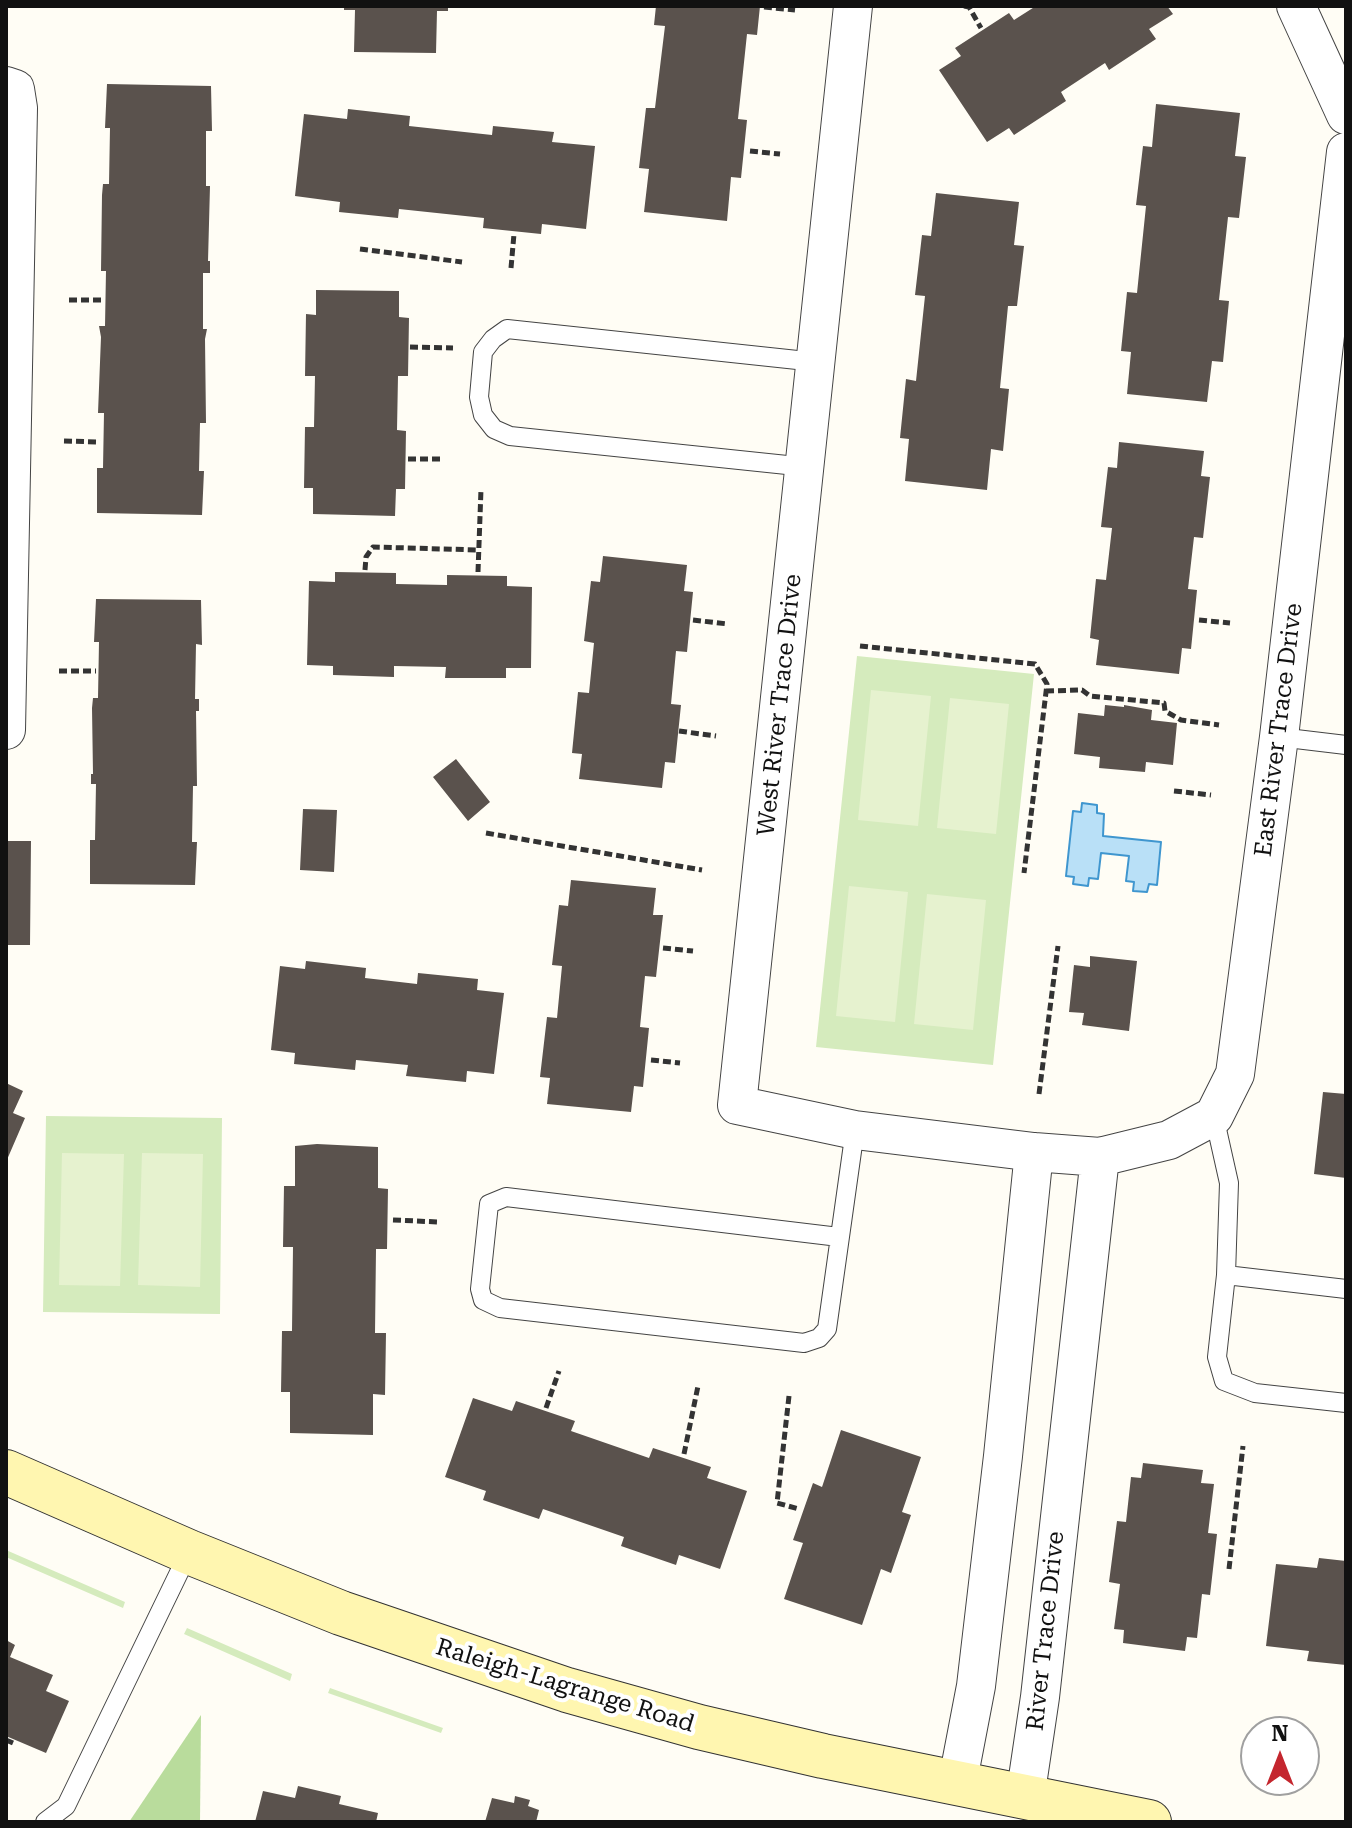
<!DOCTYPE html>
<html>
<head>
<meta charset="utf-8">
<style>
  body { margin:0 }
  #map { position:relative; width:1352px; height:1828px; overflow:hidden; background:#fffdf5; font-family:"Roboto Serif",serif }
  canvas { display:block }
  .frame { position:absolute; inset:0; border:8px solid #111; pointer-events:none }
  .north { position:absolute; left:1240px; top:1716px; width:80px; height:80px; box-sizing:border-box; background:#fff; border:2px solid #a0a0a0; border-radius:50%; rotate:0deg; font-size:22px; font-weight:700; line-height:32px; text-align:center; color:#111 }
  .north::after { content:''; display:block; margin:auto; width:28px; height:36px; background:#c4262e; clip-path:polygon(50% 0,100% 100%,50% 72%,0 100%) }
</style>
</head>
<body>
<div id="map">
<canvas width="1352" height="1828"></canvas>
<div class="frame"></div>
<div class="north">N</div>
</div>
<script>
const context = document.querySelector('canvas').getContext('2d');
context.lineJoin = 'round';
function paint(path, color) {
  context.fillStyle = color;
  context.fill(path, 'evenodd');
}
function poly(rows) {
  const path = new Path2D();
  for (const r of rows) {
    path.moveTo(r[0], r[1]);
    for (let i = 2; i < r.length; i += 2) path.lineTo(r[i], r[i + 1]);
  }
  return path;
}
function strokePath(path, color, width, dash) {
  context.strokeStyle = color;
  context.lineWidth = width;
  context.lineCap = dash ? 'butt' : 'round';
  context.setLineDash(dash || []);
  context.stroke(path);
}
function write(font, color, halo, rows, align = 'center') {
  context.font = font + ' "Roboto Serif",serif';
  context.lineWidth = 8;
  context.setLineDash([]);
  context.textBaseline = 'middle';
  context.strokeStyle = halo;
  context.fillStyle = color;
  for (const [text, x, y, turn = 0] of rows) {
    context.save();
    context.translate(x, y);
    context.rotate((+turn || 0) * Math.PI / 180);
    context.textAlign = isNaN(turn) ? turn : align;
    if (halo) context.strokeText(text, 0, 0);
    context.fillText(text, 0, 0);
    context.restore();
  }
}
const green = poly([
  [857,656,1034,674,993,1065,816,1047],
  [46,1116,222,1118,220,1314,43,1312],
  [6,1550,125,1602,123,1608,6,1557],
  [187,1628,292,1674,290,1681,184,1634],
  [330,1688,443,1728,441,1733,328,1693]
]);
const forest = poly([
  [201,1715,200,1822,129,1822]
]);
const pitch = poly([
  [871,690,931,696,918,826,858,820],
  [950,698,1009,704,996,834,937,828],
  [849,886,908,892,895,1022,836,1016],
  [927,894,986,900,973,1030,914,1024],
  [62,1153,124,1154,120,1286,59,1285],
  [142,1153,203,1154,200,1287,138,1285]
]);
const water = poly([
  [1082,803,1097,805,1097,813,1104,814,1103,836,1161,842,1157,885,1149,884,1147,892,1133,891,1134,882,1126,881,1129,856,1101,853,1098,879,1089,878,1088,886,1073,884,1074,877,1066,876,1073,811,1081,812,1082,803]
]);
const building = poly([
  [344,6,448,6,448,11,437,11,436,53,354,52,355,10,344,10],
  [656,6,760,6,757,35,747,34,738,119,747,120,741,178,731,177,727,221,644,212,649,169,639,168,646,108,655,108,665,26,654,25],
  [1036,6,1167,6,1173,14,1149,29,1156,39,1109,70,1105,63,1061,92,1066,101,1014,135,1009,128,987,142,939,70,961,56,955,48,1009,13,1014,20],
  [107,84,211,86,212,131,206,131,206,186,210,186,208,261,210,261,210,273,203,273,203,329,207,329,205,339,206,423,200,423,199,471,204,471,202,515,97,513,97,468,103,468,104,413,98,413,101,337,99,326,105,326,106,271,101,271,102,195,103,184,109,184,110,128,105,128],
  [1156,104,1240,113,1235,156,1246,157,1239,218,1228,217,1219,300,1229,301,1223,362,1212,361,1207,402,1127,394,1131,352,1121,351,1127,292,1137,293,1146,206,1136,205,1143,146,1152,147],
  [348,109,410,116,409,126,492,135,493,126,554,132,552,142,595,146,586,229,542,224,541,234,483,228,484,218,399,209,398,218,339,212,340,202,295,196,304,114,347,119],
  [936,193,1019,202,1014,245,1024,246,1017,306,1008,306,1000,388,1009,389,1003,451,991,449,987,490,905,481,909,439,900,438,906,379,916,381,925,296,915,295,922,235,931,236],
  [316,290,399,291,399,317,409,318,408,376,398,376,397,430,406,431,405,489,396,489,395,516,313,514,313,488,304,488,305,427,314,427,315,376,305,376,306,314,316,315],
  [1119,442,1204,451,1201,476,1210,477,1203,538,1194,537,1188,589,1197,590,1191,649,1182,648,1179,674,1096,665,1099,640,1090,638,1096,579,1106,580,1112,528,1101,527,1108,467,1117,468],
  [603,556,687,565,684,591,693,592,687,652,676,651,671,704,681,705,675,763,665,762,662,788,579,779,582,754,572,753,578,692,589,693,594,643,584,641,591,581,600,582],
  [335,572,396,573,396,584,447,585,447,575,507,576,507,586,532,587,531,668,506,668,506,678,445,678,446,667,394,666,394,677,333,675,333,666,307,665,309,581,335,582],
  [96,599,201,600,202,645,196,644,195,699,199,699,199,711,196,711,197,786,193,786,192,842,197,842,195,885,90,884,90,840,95,840,96,784,91,784,91,774,93,774,92,708,93,698,98,698,99,642,94,642],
  [1105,705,1124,707,1124,705,1152,710,1151,720,1177,723,1173,765,1146,762,1145,772,1099,768,1100,757,1074,754,1078,713,1104,716],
  [456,759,490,802,468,821,433,777],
  [303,809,337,810,334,872,300,870],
  [6,841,31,841,30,945,6,945],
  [571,880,656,888,653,915,663,915,656,977,645,976,640,1027,649,1028,643,1087,634,1086,631,1112,547,1104,550,1078,540,1077,547,1017,557,1018,562,966,552,965,559,905,568,906],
  [1090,956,1137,961,1129,1031,1082,1025,1084,1013,1069,1012,1074,965,1090,967],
  [306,961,366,968,365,978,417,984,418,973,478,979,477,990,504,993,494,1074,467,1071,466,1082,406,1076,408,1065,356,1060,355,1070,294,1064,295,1053,271,1050,280,966,305,969],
  [6,1083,23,1091,13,1113,25,1118,6,1162],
  [1323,1092,1346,1094,1346,1178,1314,1174],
  [317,1144,378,1147,378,1188,388,1189,387,1249,376,1249,375,1333,386,1333,385,1395,373,1394,373,1435,290,1433,290,1392,281,1392,282,1331,292,1331,293,1247,283,1247,284,1186,295,1186,295,1146],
  [473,1398,512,1411,516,1401,575,1421,571,1431,649,1458,653,1448,711,1467,707,1478,747,1491,720,1569,679,1555,676,1565,621,1546,624,1537,543,1509,539,1519,483,1500,486,1491,445,1477],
  [841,1430,921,1457,902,1512,911,1515,891,1573,881,1569,862,1625,784,1599,803,1543,793,1540,813,1483,822,1487],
  [1143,1463,1203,1470,1201,1483,1214,1484,1208,1533,1217,1534,1210,1595,1202,1594,1197,1638,1187,1637,1185,1651,1123,1643,1124,1630,1114,1629,1120,1584,1109,1582,1117,1521,1126,1522,1131,1477,1141,1478],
  [1319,1558,1346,1561,1346,1665,1307,1661,1309,1651,1266,1646,1276,1564,1317,1568],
  [6,1640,15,1645,10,1657,53,1675,46,1691,69,1701,46,1753,6,1736],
  [298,1786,341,1796,339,1804,378,1813,376,1822,255,1822,263,1791,295,1798],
  [515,1796,530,1800,528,1806,539,1810,536,1822,485,1822,492,1798,514,1803]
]);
const path = poly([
  [964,6,969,7,981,28],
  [764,7,795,10],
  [750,151,780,154],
  [360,249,462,262],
  [511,268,514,234],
  [69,300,102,300],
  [410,347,453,348],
  [64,441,100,442],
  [408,459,442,459],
  [365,570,366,557,373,547,479,550],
  [478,572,481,489],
  [693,620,728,624],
  [1199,620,1230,623],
  [860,646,1035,664,1047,684,1024,873],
  [59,671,96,671],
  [1046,691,1082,690,1090,696,1164,703,1165,711,1181,720,1219,725],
  [679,731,716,736],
  [1174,791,1211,795],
  [486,833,702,870],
  [663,948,693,951],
  [651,1060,680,1063],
  [1039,1094,1058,946],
  [393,1220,439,1222],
  [789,1396,777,1503,799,1509],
  [546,1408,559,1371],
  [684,1454,698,1386],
  [1229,1569,1243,1446],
  [6,1740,13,1743]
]);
const lane = poly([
  [806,467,510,436,494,429,483,415,479,397,483,352,493,339,507,329,816,362],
  [1279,737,1346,745],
  [1214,1116,1229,1183,1226,1275,1217,1357,1224,1381,1255,1393,1346,1403],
  [839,1237,506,1197,489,1204,480,1289,483,1300,500,1308,804,1343,819,1338,827,1329,855,1130],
  [1226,1275,1346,1289],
  [45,1822,66,1806,189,1552]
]);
const street = poly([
  [853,6,737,1105,855,1130,1034,1152,1100,1157,1169,1140,1214,1116,1235,1074,1279,737,1346,152],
  [1296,6,1346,115],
  [6,86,15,89,18,108,6,730],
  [957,1785,976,1686,1003,1456,1034,1152],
  [1025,1798,1040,1697,1100,1157]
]);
const secondary = poly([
  [6,1472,189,1552,341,1613,567,1690,699,1727,823,1756,1149,1822]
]);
const streetNames = [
  ["West River Trace Drive",780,705,-84],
  ["East River Trace Drive",1279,730,-83],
  ["River Trace Drive",1046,1631,-84],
  ["Raleigh-Lagrange Road",565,1686,17]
];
paint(green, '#d5ebbd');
paint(forest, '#b9dc9c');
paint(pitch, '#e6f2cf');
paint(water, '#b9e0f7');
strokePath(water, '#3f96cf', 2);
paint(building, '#5a524d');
strokePath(lane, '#444', 20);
strokePath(street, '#444', 40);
strokePath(secondary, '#333', 46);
strokePath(path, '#333', 5, [8, 4]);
strokePath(lane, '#fff', 18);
strokePath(street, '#fff', 38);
strokePath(secondary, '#fff6b0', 44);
write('24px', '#111', '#fff', streetNames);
</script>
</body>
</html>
